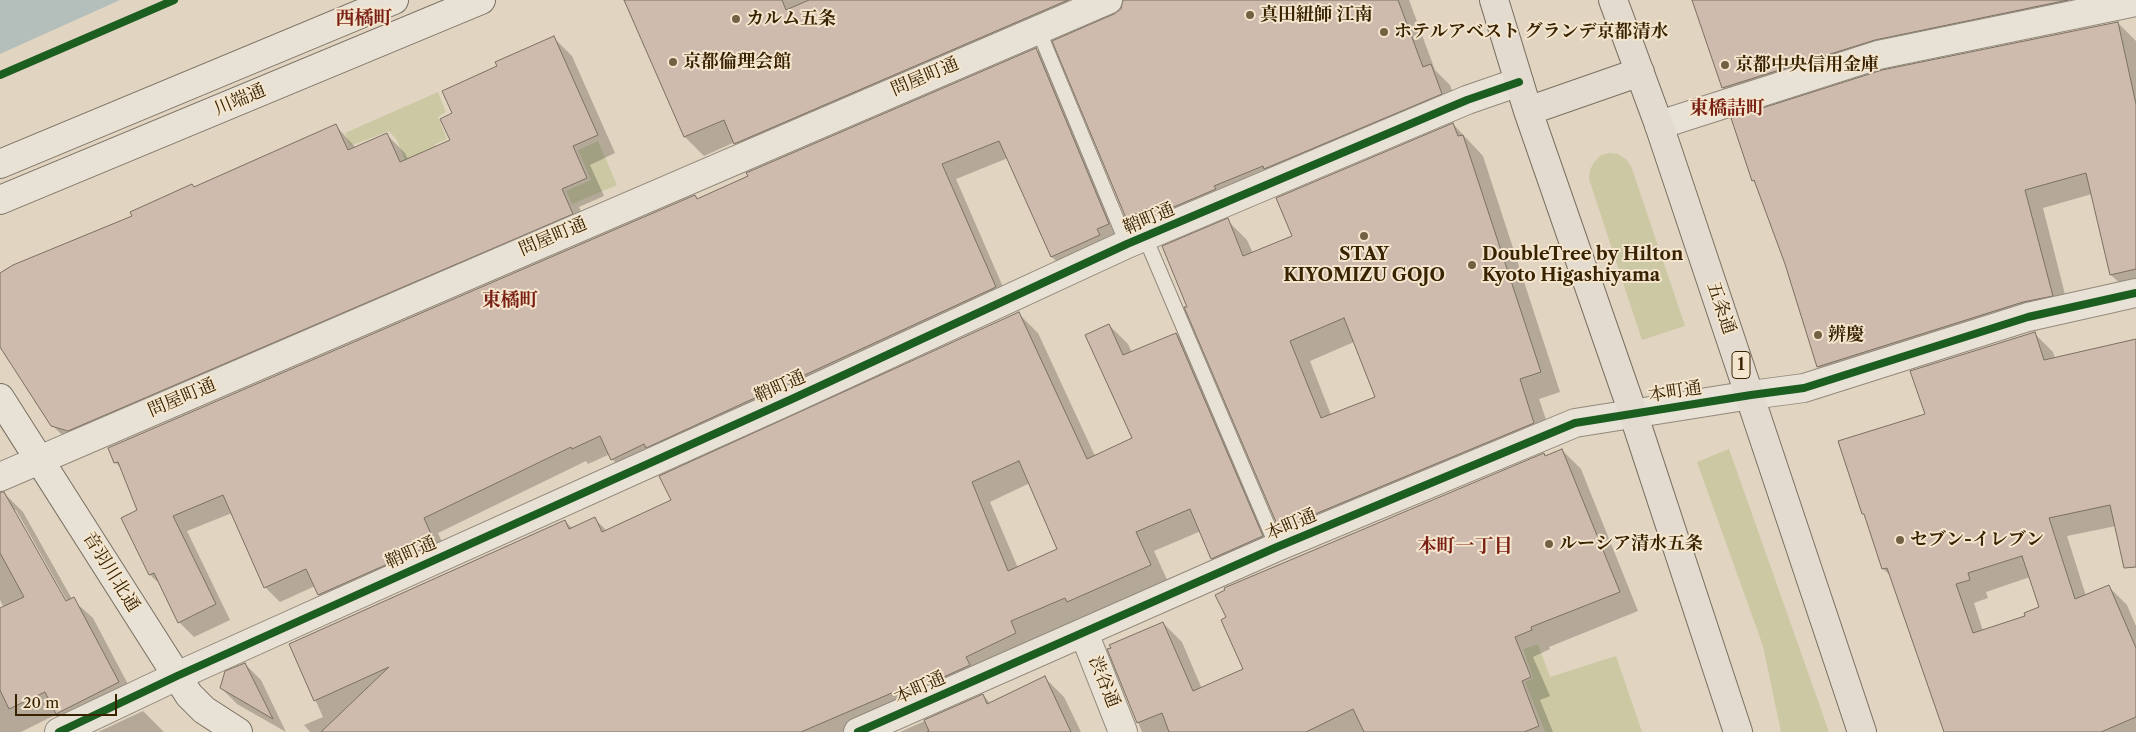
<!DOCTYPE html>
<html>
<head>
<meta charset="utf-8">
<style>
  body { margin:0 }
  #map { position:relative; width:2136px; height:732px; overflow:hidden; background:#e1d4c0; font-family:"Libre Caslon Text",serif }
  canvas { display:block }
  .scale { position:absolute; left:15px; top:694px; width:102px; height:22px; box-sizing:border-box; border:2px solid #392200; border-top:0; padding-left:6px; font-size:15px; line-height:18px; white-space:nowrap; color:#392200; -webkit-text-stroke:4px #f4e6ce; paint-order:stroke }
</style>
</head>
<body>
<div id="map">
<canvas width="2136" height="732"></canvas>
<div class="scale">20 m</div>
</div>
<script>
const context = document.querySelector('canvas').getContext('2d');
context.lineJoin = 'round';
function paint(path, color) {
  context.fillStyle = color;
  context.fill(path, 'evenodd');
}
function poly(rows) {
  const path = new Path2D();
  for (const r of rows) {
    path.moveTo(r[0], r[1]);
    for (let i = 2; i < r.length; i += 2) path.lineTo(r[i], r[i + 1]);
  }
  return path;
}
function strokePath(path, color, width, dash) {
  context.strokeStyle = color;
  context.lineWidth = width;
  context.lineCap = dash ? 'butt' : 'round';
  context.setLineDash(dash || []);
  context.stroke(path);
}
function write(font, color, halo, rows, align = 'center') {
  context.font = font + ' "Libre Caslon Text","Noto Serif JP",serif';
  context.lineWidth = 4;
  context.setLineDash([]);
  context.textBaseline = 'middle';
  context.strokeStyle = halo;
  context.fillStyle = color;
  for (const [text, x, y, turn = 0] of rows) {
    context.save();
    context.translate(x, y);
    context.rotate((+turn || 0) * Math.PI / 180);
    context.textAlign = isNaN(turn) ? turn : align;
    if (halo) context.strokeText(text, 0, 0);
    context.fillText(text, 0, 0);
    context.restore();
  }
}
const green = poly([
  [438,92,446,112,438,117,447,139,435,144,436,155,409,171,397,140,389,131,350,146,345,133],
  [598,141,617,185,572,204,566,191,591,180,578,150],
  [1609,153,1618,154,1626,159,1631,166,1685,326,1642,340,1589,179,1590,170,1594,162,1601,155],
  [1729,449,1829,732,1781,732,1763,646,1697,462],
  [1538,644,1550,677,1616,656,1642,732,1545,732,1525,682,1533,678,1523,649]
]);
const water = poly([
  [0,0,120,0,0,54]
]);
const shadow = poly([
  [632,0,1409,0,1435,70,1450,85,1460,113,1146,236,1127,217,1115,15,1121,10,1124,4,754,162,735,142,704,156,685,137],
  [1692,0,2136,0,1894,58,1742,106,1723,88],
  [2118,23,2136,41,2136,292,2130,293,2111,275,2092,194,2043,208,2070,314,1837,385,1818,367,1786,264,1757,184,1753,181,1732,119],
  [554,38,572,56,615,153,590,165,604,196,579,207,590,232,71,444,52,425,0,344,0,273,134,216,336,126,356,148,387,135,405,153,408,159,451,141,453,114,499,66],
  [1036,49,1051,64,1123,239,1067,272,1052,257,1008,158,956,179,1010,303,627,474,612,459,610,454,588,464,586,461,438,533,449,558,334,610,319,595,315,586,280,602,265,587,232,513,187,531,230,620,194,637,179,622,161,585,150,575,122,518,139,510,122,469,115,462,695,196,698,199],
  [1453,124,1483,156,1560,392,1539,399,1554,443,1300,548,1280,529,1227,220,1247,240,1253,253,1293,237],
  [1354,342,1376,398,1331,415,1310,361],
  [1019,314,1038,333,1095,456,1133,439,1109,325,1128,344,1132,353,1176,334,1195,353,1281,555,1231,577,1212,558,1201,531,1154,551,1169,584,1087,620,1083,617,1029,641,1034,652,881,732,310,732,304,725,323,717,290,644,565,521,573,529,595,519,607,531,672,500],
  [1030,483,1059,550,1018,568,990,502],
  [2034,333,2053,352,2055,358,2136,341,2136,558,2116,526,2067,536,2086,596,2108,586,2127,605,2136,626,2136,732,1945,732,1891,576,1883,569,1926,415],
  [2030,577,2040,608,2027,617,1983,631,1974,603,1988,598,1986,592],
  [1562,450,1581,469,1638,611,1549,647,1550,649,1533,657,1550,696,1540,700,1553,732,1142,732,1109,650,1163,623,1182,642,1202,689,1245,670,1544,454,1546,457],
  [0,478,7,487,4,493,23,512,72,599,93,618,139,705,75,732,57,714,21,732,0,732,0,641,17,633,0,600],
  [13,510,16,510,70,606,68,607],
  [245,664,261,680,286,732,237,704,221,688],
  [1045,678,1064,697,1081,732,900,732,983,695,991,704],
  [143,711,164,732,98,732]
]);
const building = poly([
  [624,0,782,0,786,10,809,0,1068,0,734,144,724,120,684,137,624,0],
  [1123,0,1398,0,1423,67,1431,64,1442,94,1264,169,1263,166,1214,186,1216,189,1150,217,1147,209,1126,218,1052,41,1114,14,1121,9,1123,0],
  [1692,0,2068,0,1875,40,1722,88,1692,0],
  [2118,22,2136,104,2136,269,2110,275,2086,173,2025,190,2053,296,2023,302,1817,367,1785,264,1754,180,1752,181,1731,118,1882,70,2118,22],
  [554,36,598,135,573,146,587,178,562,189,573,214,68,431,51,426,0,347,0,273,13,265,132,216,130,212,192,184,194,187,336,124,348,150,387,133,400,162,450,140,440,119,452,113,442,91,497,66,495,62,554,36],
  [1036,48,1109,224,1097,229,1100,235,1051,257,999,141,942,164,996,287,646,448,644,444,611,460,600,436,572,449,571,447,424,518,435,543,318,595,306,569,264,588,223,495,173,516,216,604,178,623,154,573,149,575,121,518,137,510,118,462,114,463,108,448,695,195,697,199,748,176,746,173,1036,48],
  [1453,123,1458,136,1463,135,1541,372,1520,379,1534,423,1279,529,1184,307,1187,307,1162,246,1228,218,1243,256,1292,236,1276,198,1453,123],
  [1344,318,1375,397,1321,418,1290,341,1344,318],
  [1019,312,1087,459,1132,438,1085,335,1109,324,1123,355,1176,333,1263,536,1211,559,1190,509,1136,532,1151,565,1067,602,1065,598,1011,621,1016,633,966,657,970,665,911,692,908,686,801,732,321,732,389,667,314,701,289,644,565,520,569,529,595,517,602,532,671,500,659,476,1019,312],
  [1019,461,1057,549,1008,571,972,482,1019,461],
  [2035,332,2044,360,2136,339,2136,567,2124,568,2110,505,2049,518,2075,599,2109,585,2136,648,2136,717,2101,732,1944,732,1887,568,1882,569,1864,514,1862,514,1838,441,1925,414,1910,371,2035,332],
  [2022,556,2039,607,2024,613,2025,616,1973,633,1956,584,1970,580,1968,573,2022,556],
  [1562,449,1620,592,1531,627,1532,630,1515,637,1531,677,1522,681,1539,726,1524,732,1364,732,1353,709,1306,732,1169,732,1162,713,1137,723,1107,649,1111,648,1109,645,1163,622,1193,691,1243,669,1221,620,1226,617,1215,595,1225,590,1224,588,1544,453,1545,456,1562,449],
  [0,492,4,492,66,601,74,597,119,682,56,714,45,692,9,709,0,690,0,608,24,597,0,553,0,492],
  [245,663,273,719,220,688,225,671,245,663],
  [1045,676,1071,732,927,732,929,731,924,720,983,694,987,704,1045,676]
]);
const lane = poly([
  [1038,29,1127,244],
  [1145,237,1277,547]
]);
const street = poly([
  [1659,125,1878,55,2136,2],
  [0,477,1108,0],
  [1084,633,1123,732],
  [59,732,177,676,792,399,1127,244,1467,100,1519,82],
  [858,732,1277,547,1575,423,1751,395,1804,388,2028,317,2136,293]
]);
const secondary = poly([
  [0,164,394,0],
  [0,200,481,0],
  [0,398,189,695,204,710,238,732]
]);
const highway = poly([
  [1494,0,1528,111,1633,413,1738,732],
  [1613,0,1659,125,1862,732],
  [1528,111,1640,72]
]);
const cycleway = poly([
  [0,75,174,0],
  [59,732,177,676,792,399,1127,244,1467,100,1519,82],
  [858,732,1277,547,1575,423,1751,395,1804,388,2028,317,2136,293]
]);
const markers = [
  [1250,15,5,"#746043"],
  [736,19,5,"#746043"],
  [1384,32,5,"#746043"],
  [673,62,5,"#746043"],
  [1725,65,5,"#746043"],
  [1364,236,5,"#746043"],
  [1472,265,5,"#746043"],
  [1818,335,5,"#746043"],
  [1900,540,5,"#746043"],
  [1549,544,5,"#746043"]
];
const shields = [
  [1741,365,18]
];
const shieldNames = [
  ["1",1741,365]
];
const poiNames = [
  ["真田紐師 江南",1260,15],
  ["カルム五条",746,19],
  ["ホテルアベスト グランデ京都清水",1394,32],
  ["京都倫理会館",683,62],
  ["京都中央信用金庫",1735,65],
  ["STAY",1364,255,"center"],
  ["KIYOMIZU GOJO",1364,276,"center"],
  ["DoubleTree by Hilton",1482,255],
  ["Kyoto Higashiyama",1482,276],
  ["辨慶",1828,335],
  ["セブン-イレブン",1910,540],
  ["ルーシア清水五条",1559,544]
];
const streetNames = [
  ["問屋町通",925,77,-23],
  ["川端通",240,100,-23],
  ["鞘町通",1149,219,-23],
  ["問屋町通",553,237,-23],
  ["五条通",1721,308,71],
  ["鞘町通",780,387,-24],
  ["本町通",1675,392,-9],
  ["問屋町通",182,398,-23],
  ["本町通",1291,525,-23],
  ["鞘町通",411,553,-24],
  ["音羽川北通",111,572,58],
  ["渋谷通",1104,682,68],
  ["本町通",920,688,-24]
];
const neighbourhoodNames = [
  ["西橘町",364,19],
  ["東橋詰町",1727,109],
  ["東橘町",510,301],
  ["本町一丁目",1465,547]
];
paint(green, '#cbc8a3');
paint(water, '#b4bfbb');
paint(shadow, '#0003');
paint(building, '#cfbbae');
strokePath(building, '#7a7061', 1);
strokePath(lane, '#93897a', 16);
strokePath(street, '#93897a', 30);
strokePath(secondary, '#7a7061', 30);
strokePath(highway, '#7a7061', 30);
strokePath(lane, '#e7e1d6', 14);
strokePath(street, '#e7e1d6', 28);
strokePath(secondary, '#e7e1d6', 28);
strokePath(highway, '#e3dbcf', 28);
strokePath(cycleway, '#1b5e20', 8);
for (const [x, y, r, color] of markers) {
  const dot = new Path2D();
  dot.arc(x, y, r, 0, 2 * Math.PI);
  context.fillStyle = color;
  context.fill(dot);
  strokePath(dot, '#f4e6ce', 2);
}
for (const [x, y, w] of shields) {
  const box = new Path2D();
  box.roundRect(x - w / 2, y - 13.5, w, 27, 4);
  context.fillStyle = '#f4e6ce';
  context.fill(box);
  strokePath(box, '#392200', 1);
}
write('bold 16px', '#392200', null, shieldNames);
write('bold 18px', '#392200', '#f4e6ce', poiNames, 'left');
write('18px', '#392200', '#f4e6ce', streetNames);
write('bold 19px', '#7a1f14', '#f4e6ce', neighbourhoodNames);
</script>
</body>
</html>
